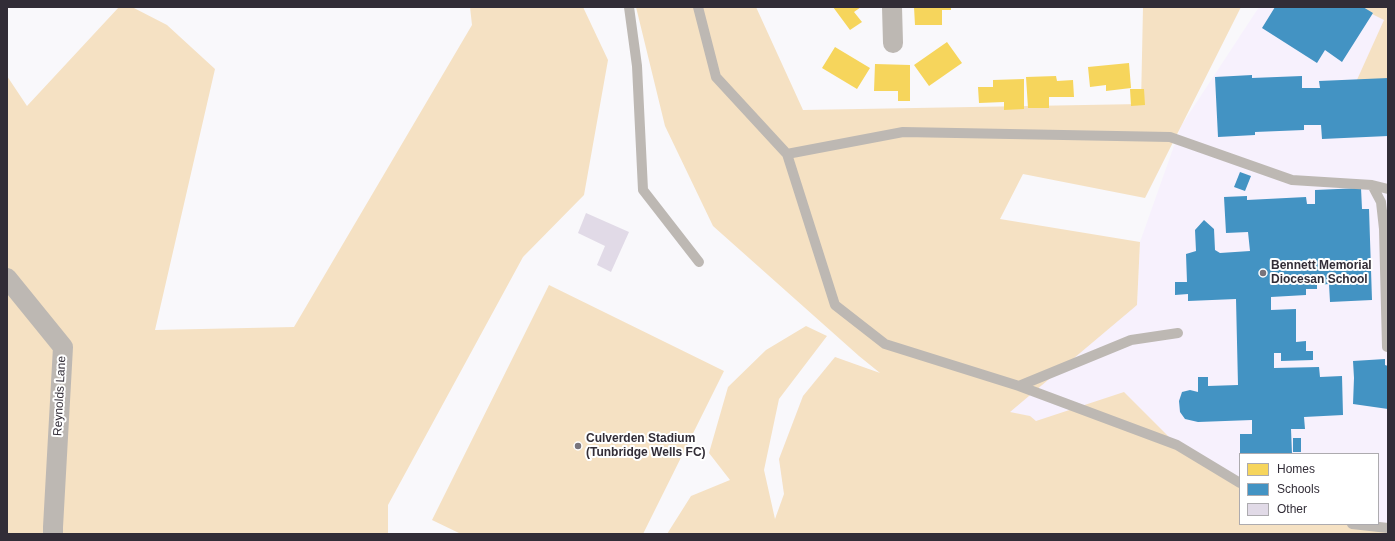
<!DOCTYPE html>
<html>
<head>
<meta charset="utf-8">
<style>
  body { margin:0 }
  #map { position:relative; width:1395px; height:541px; overflow:hidden; background:#f9f8fb; font-family:Arial,sans-serif }
  canvas { display:block }
  .frame { position:absolute; inset:0; border:8px solid #322d37; pointer-events:none }
  .legend { position:absolute; left:1239px; top:453px; width:140px; height:72px; box-sizing:border-box; background:#fff; border:1px solid #adabaf; margin:0; padding:5px 7px; list-style:none; font-size:12px; color:#322d37 }
  .legend li { display:flex; align-items:center; gap:8px; height:20px }
  .legend b { width:20px; border:1px solid #adabaf }
</style>
</head>
<body>
<div id="map">
<canvas width="1395" height="541"></canvas>
<div class="frame"></div>
<ul class="legend">
<li><b style="height:11px;background:#f6d55c"></b>Homes</li>
<li><b style="height:11px;background:#4393c3"></b>Schools</li>
<li><b style="height:11px;background:#e1dae7"></b>Other</li>
</ul>
</div>
<script>
const context = document.querySelector('canvas').getContext('2d');
context.lineJoin = 'round';
function paint(path, color) {
  context.fillStyle = color;
  context.fill(path, 'evenodd');
}
function poly(rows) {
  const path = new Path2D();
  for (const r of rows) {
    path.moveTo(r[0], r[1]);
    for (let i = 2; i < r.length; i += 2) path.lineTo(r[i], r[i + 1]);
  }
  return path;
}
function strokePath(path, color, width, dash) {
  context.strokeStyle = color;
  context.lineWidth = width;
  context.lineCap = dash ? 'butt' : 'round';
  context.setLineDash(dash || []);
  context.stroke(path);
}
function write(font, color, halo, rows, align = 'center') {
  context.font = font + ' Arial,sans-serif';
  context.lineWidth = 4;
  context.setLineDash([]);
  context.textBaseline = 'middle';
  context.strokeStyle = halo;
  context.fillStyle = color;
  for (const [text, x, y, turn = 0] of rows) {
    context.save();
    context.translate(x, y);
    context.rotate((+turn || 0) * Math.PI / 180);
    context.textAlign = isNaN(turn) ? turn : align;
    if (halo) context.strokeText(text, 0, 0);
    context.fillText(text, 0, 0);
    context.restore();
  }
}
const built = poly([
  [1259,7,1388,7,1388,534,770,534,784,494,779,459,803,396,835,357,969,405,1137,305,1140,242,1181,126],
  [1240,454,1378,454,1378,524,1240,524]
]);
const green = poly([
  [119,7,132,7,167,25,215,69,155,330,294,327,472,25,470,7,583,7,608,60,584,195,523,257,388,505,388,534,7,534,7,76,27,106],
  [636,7,756,7,803,110,1141,104,1143,7,1241,7,1145,198,1023,174,1000,219,1140,242,1137,305,1010,412,1030,416,1036,421,1124,392,1187,455,1240,479,1240,524,1353,524,1388,528,1388,534,667,534,691,496,730,480,709,453,728,387,766,350,806,326,827,336,779,399,764,470,775,519,784,494,779,459,803,396,835,357,880,373,859,356,713,226,665,126],
  [1358,7,1388,7,1388,81,1356,82,1384,20],
  [549,285,724,371,643,534,461,534,432,520]
]);
const homes = poly([
  [833,7,861,7,854,12,862,22,850,30],
  [914,7,951,7,951,10,942,10,942,25,915,25],
  [947,42,962,63,929,86,914,65],
  [835,47,870,68,857,89,822,68],
  [1129,63,1131,88,1106,91,1106,85,1090,87,1088,67],
  [875,64,910,65,910,101,898,101,898,91,874,91],
  [1056,76,1057,81,1073,80,1074,97,1049,97,1049,108,1028,108,1026,77],
  [1024,79,1024,109,1004,110,1004,102,979,103,978,87,993,87,993,80],
  [1130,89,1144,89,1145,105,1131,106]
]);
const schools = poly([
  [1275,7,1363,7,1373,13,1342,62,1325,50,1317,63,1262,28],
  [1252,75,1252,78,1302,76,1302,88,1320,88,1319,81,1388,78,1388,136,1322,139,1321,125,1304,125,1304,130,1255,132,1255,135,1218,137,1215,77],
  [1240,172,1251,176,1245,191,1234,187],
  [1361,188,1362,209,1369,209,1372,300,1330,302,1329,284,1317,285,1317,289,1306,289,1306,295,1271,297,1271,310,1296,309,1296,342,1306,341,1306,351,1313,351,1313,360,1281,361,1281,353,1274,353,1274,368,1319,367,1320,377,1342,376,1343,415,1304,417,1305,429,1291,429,1292,454,1240,454,1240,434,1252,434,1252,420,1198,422,1185,419,1180,412,1179,401,1182,392,1190,390,1198,392,1198,377,1208,377,1208,386,1238,385,1236,299,1188,301,1188,294,1175,295,1175,282,1187,282,1186,254,1196,251,1195,230,1204,220,1214,229,1215,250,1220,253,1250,251,1248,232,1226,233,1224,197,1247,196,1247,200,1306,197,1307,204,1315,204,1315,190],
  [1385,359,1385,365,1388,366,1388,409,1353,404,1354,378,1353,361],
  [1293,438,1301,438,1301,452,1293,452]
]);
const building = poly([
  [586,213,629,232,611,272,597,265,605,246,578,233]
]);
const lane = poly([
  [629,7,637,66,643,190,699,262],
  [698,7,716,77,787,154,903,132,1170,137,1292,180,1372,185,1388,189],
  [787,154,835,305,885,344,1019,386,1131,340,1178,333],
  [1372,185,1381,202,1384,229,1387,347],
  [1019,386,1177,445,1240,483],
  [1352,524,1388,528]
]);
const street = poly([
  [892,7,893,43],
  [7,278,63,347,53,527,53,534]
]);
const markers = [
  [1263,273,4,"#78747c"],
  [578,446,4,"#78747c"]
];
const poiNames = [
  ["Bennett Memorial",1271,266],
  ["Diocesan School",1271,280],
  ["Culverden Stadium",586,439],
  ["(Tunbridge Wells FC)",586,453]
];
const streetNames = [
  ["Reynolds Lane",60,396,-87]
];
paint(built, '#f7f1fd');
paint(green, '#f5e1c3');
paint(homes, '#f6d55c');
paint(schools, '#4393c3');
paint(building, '#e1dae7');
strokePath(lane, '#bdb8b3', 10);
strokePath(street, '#bdb8b3', 20);
for (const [x, y, r, color] of markers) {
  const dot = new Path2D();
  dot.arc(x, y, r, 0, 2 * Math.PI);
  context.fillStyle = color;
  context.fill(dot);
  strokePath(dot, '#fff', 1.5);
}
write('bold 12px', '#322d37', '#fff', poiNames, 'left');
write('12px', '#322d37', '#fff', streetNames);
</script>
</body>
</html>
